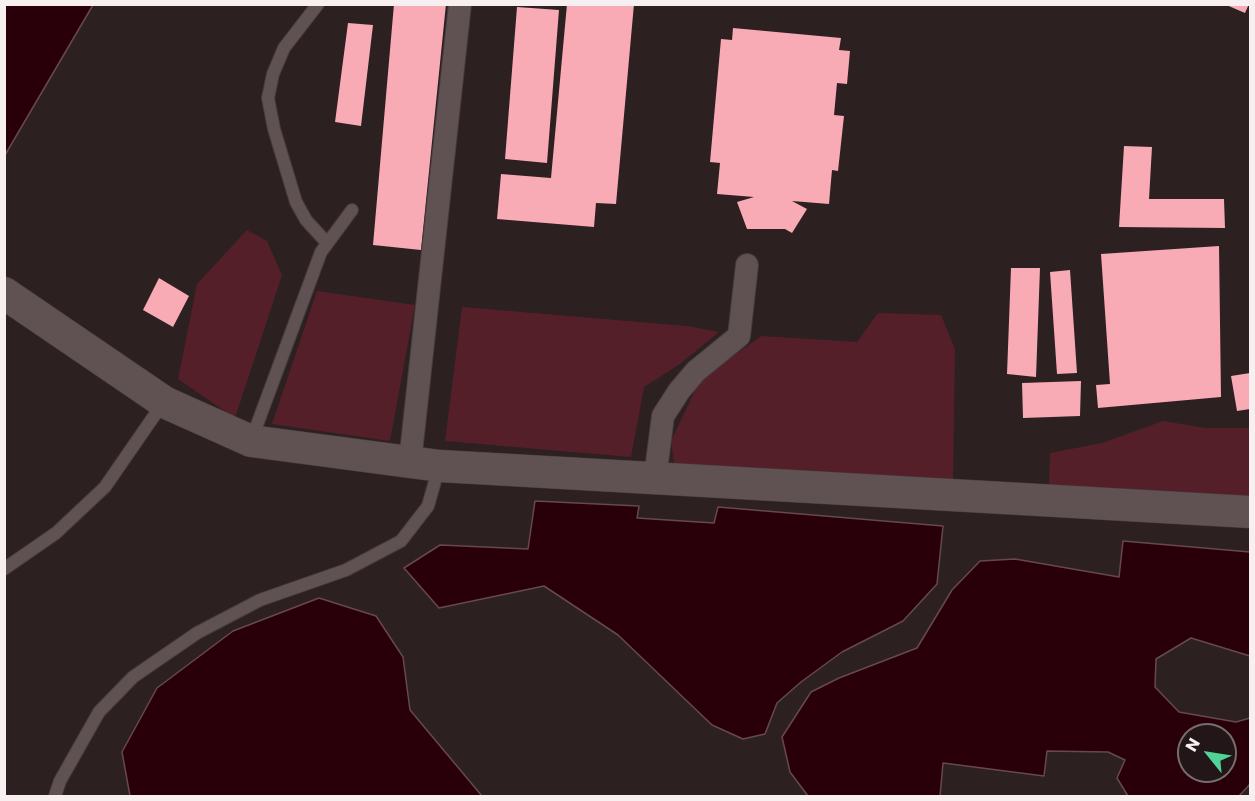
<!DOCTYPE html>
<html>
<head>
<meta charset="utf-8">
<style>
  body { margin:0 }
  #map { position:relative; width:1255px; height:801px; overflow:hidden; background:#2c2021; font-family:Poppins,sans-serif }
  canvas { display:block }
  .frame { position:absolute; inset:0; border:6px solid #f8eff0; pointer-events:none }
  .north { position:absolute; left:1177px; top:723px; width:60px; height:60px; box-sizing:border-box; background:#221618; border:2px solid #786d6e; border-radius:50%; rotate:300deg; font-size:16px; font-weight:700; line-height:24px; text-align:center; color:#f8eff0 }
  .north::after { content:''; display:block; margin:auto; width:21px; height:27px; background:#51d397; clip-path:polygon(50% 0,100% 100%,50% 72%,0 100%) }
</style>
</head>
<body>
<div id="map">
<canvas width="1255" height="801"></canvas>
<div class="frame"></div>
<div class="north">N</div>
</div>
<script>
const context = document.querySelector('canvas').getContext('2d');
context.lineJoin = 'round';
function paint(path, color) {
  context.fillStyle = color;
  context.fill(path, 'evenodd');
}
function poly(rows) {
  const path = new Path2D();
  for (const r of rows) {
    path.moveTo(r[0], r[1]);
    for (let i = 2; i < r.length; i += 2) path.lineTo(r[i], r[i + 1]);
  }
  return path;
}
function strokePath(path, color, width, dash) {
  context.strokeStyle = color;
  context.lineWidth = width;
  context.lineCap = dash ? 'butt' : 'round';
  context.setLineDash(dash || []);
  context.stroke(path);
}
const green = poly([
  [247,230,267,241,282,275,235,418,178,379,197,284],
  [317,291,415,305,390,441,272,424],
  [462,307,687,326,719,332,680,364,644,387,631,457,445,441],
  [878,313,941,315,955,349,953,483,674,464,671,441,700,380,761,336,857,342],
  [1163,421,1206,428,1250,428,1250,497,1049,486,1050,453,1102,443]
]);
const water = poly([
  [5,4,93,5,5,155,4,5,5,4],
  [535,501,639,506,637,518,714,523,718,507,943,526,937,584,903,621,842,652,801,682,777,703,765,734,743,739,712,725,618,635,544,586,439,608,404,568,440,545,528,549,535,501],
  [1123,541,1250,552,1250,656,1191,638,1156,659,1155,687,1179,712,1236,722,1250,718,1250,784,1239,796,1128,796,1117,778,1125,760,1108,752,1047,751,1044,776,943,763,940,796,808,796,790,772,782,737,811,692,839,678,917,648,952,590,980,561,1015,559,1119,577,1123,541],
  [1189,735,1225,735,1225,771,1189,771,1189,735],
  [319,598,376,616,403,657,410,710,482,796,130,796,122,752,157,688,233,631,319,598]
]);
const building = poly([
  [394,4,446,4,421,250,373,245],
  [567,4,634,4,616,204,596,203,594,227,497,219,501,174,551,178],
  [1224,4,1249,4,1245,13],
  [517,7,559,10,547,163,505,159],
  [348,23,373,25,361,126,335,122],
  [733,28,841,38,839,50,850,51,847,84,837,83,834,115,844,116,838,171,832,170,829,204,792,201,807,209,792,233,785,229,747,229,737,202,754,197,717,194,720,163,710,162,721,39,732,40],
  [1124,146,1152,147,1149,199,1224,199,1225,228,1119,227],
  [1219,246,1221,397,1098,408,1096,385,1110,384,1101,254],
  [1011,268,1040,268,1036,377,1007,374],
  [1070,270,1077,373,1057,374,1050,272],
  [159,278,189,296,173,327,143,310],
  [1250,373,1250,409,1237,411,1231,376],
  [1081,381,1080,416,1023,418,1022,383]
]);
const lane = poly([
  [318,4,284,48,273,74,268,98,274,129,296,202,306,220,327,243],
  [251,441,321,252,352,210],
  [4,569,56,533,105,487,163,403],
  [55,796,60,781,99,712,133,677,197,633,260,600,346,570,401,541,428,506,439,467]
]);
const street = poly([
  [410,462,460,4],
  [655,478,663,416,679,391,696,371,739,336,747,265]
]);
const secondary = poly([
  [4,293,164,402,251,441,440,466,1250,512]
]);
paint(green, '#551f2a');
paint(water, '#290009');
strokePath(water, '#67484e', 1.5);
paint(building, '#f8aab5');
strokePath(lane, '#463c3d', 14);
strokePath(street, '#463c3d', 24);
strokePath(secondary, '#463c3d', 33);
strokePath(lane, '#605152', 12);
strokePath(street, '#605152', 22);
strokePath(secondary, '#605152', 32);
</script>
</body>
</html>
